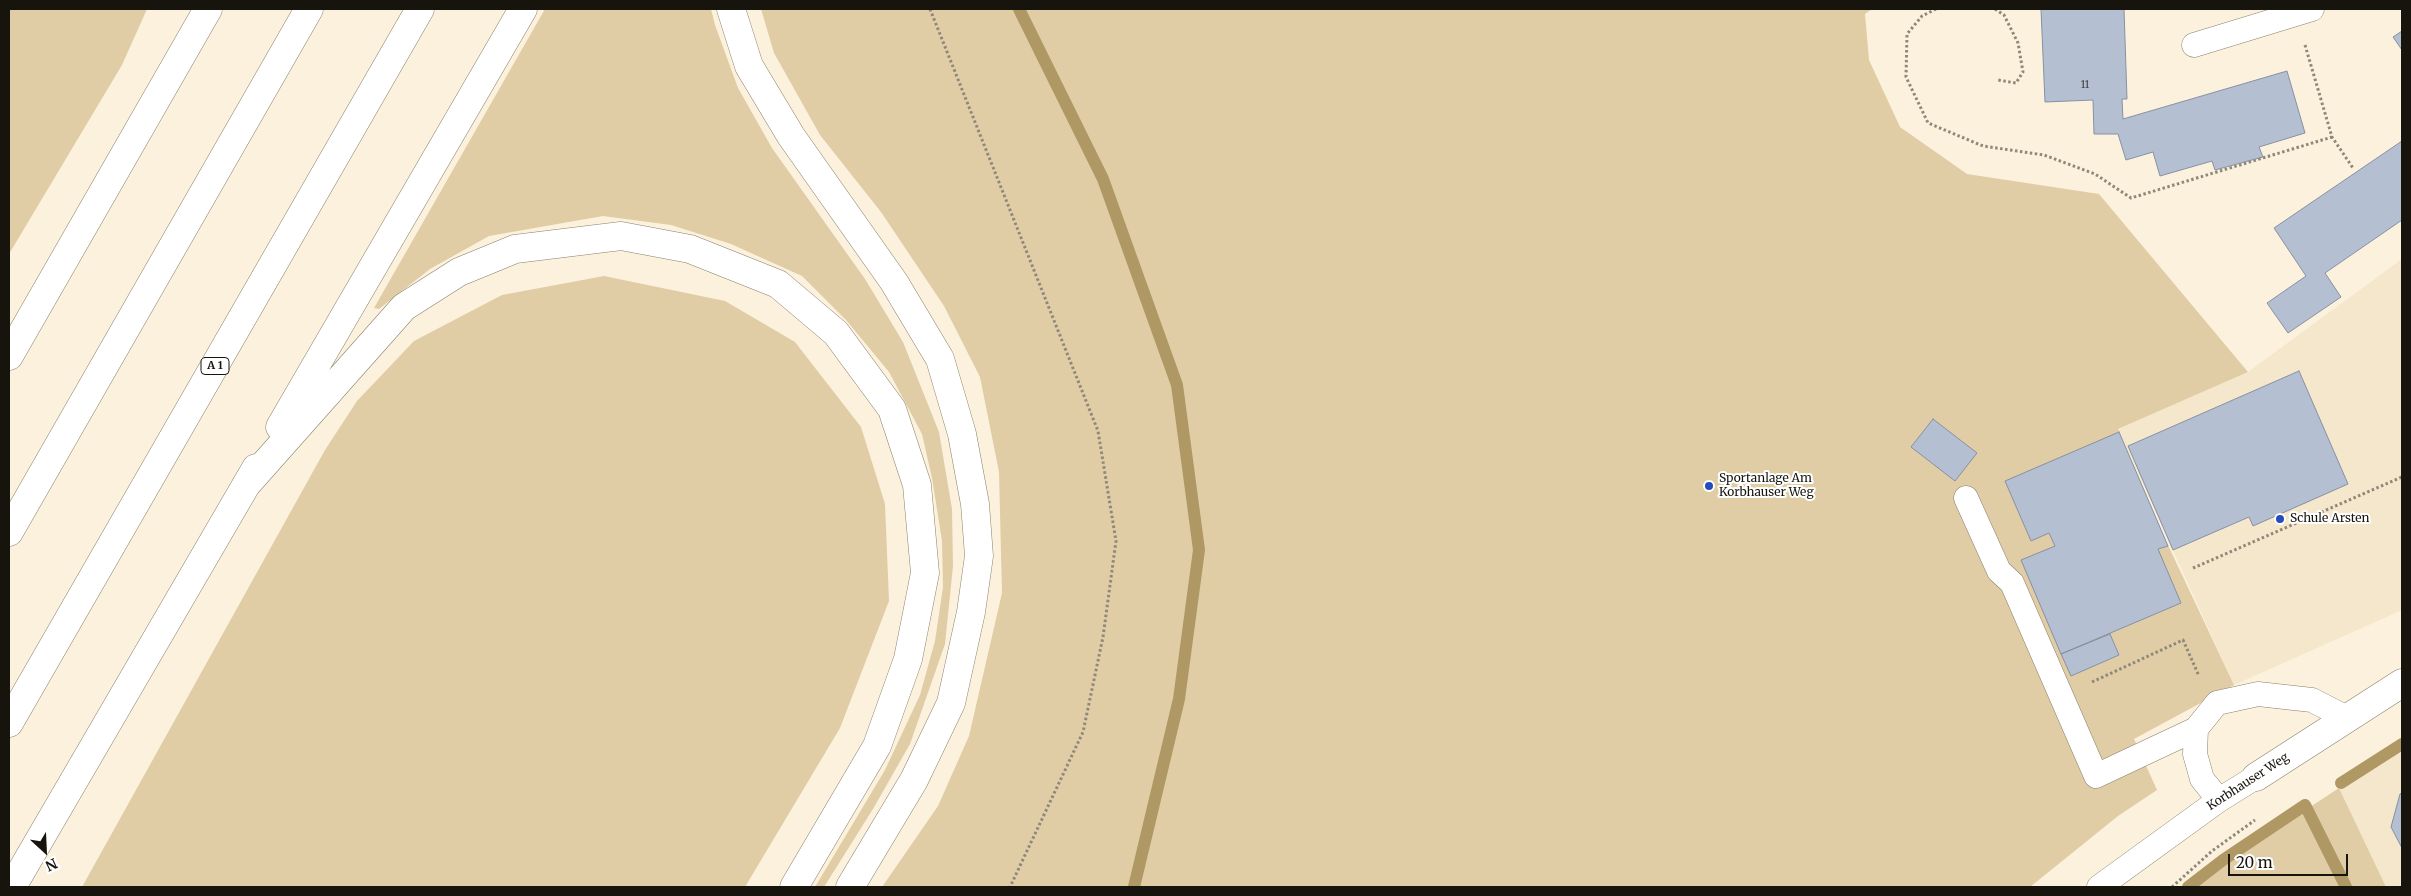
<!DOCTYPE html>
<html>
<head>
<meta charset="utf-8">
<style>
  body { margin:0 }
  #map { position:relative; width:2411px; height:896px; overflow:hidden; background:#fbf1dc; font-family:Merriweather,serif }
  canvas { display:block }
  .frame { position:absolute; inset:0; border:10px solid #17140d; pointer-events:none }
  .north { position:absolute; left:20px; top:826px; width:50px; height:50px; -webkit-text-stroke:4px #fff; paint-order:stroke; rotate:155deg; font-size:14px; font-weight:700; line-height:20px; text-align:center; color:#17140d }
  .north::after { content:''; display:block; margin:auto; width:18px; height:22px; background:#17140d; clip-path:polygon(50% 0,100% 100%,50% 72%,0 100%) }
  .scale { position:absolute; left:2228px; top:854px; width:120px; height:22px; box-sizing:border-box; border:2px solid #17140d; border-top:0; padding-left:6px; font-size:15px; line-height:18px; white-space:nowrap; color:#17140d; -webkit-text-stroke:4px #fff; paint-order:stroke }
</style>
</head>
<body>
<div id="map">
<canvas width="2411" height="896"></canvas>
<div class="frame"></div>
<div class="north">N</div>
<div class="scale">20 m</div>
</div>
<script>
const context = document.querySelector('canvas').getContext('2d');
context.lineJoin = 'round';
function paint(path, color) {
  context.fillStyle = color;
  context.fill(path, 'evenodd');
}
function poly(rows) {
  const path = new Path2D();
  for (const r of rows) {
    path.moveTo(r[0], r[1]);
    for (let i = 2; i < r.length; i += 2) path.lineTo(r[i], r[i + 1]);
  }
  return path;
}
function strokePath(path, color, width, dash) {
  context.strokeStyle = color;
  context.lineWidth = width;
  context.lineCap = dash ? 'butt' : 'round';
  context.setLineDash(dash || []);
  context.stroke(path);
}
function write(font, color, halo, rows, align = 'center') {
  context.font = font + ' Merriweather,serif';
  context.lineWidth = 4;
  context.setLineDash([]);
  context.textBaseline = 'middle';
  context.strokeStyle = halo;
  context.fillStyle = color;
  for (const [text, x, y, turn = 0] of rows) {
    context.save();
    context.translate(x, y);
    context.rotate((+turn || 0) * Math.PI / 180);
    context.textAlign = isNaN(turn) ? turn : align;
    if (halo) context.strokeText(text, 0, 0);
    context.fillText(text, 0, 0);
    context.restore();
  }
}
const built = poly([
  [2402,259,2402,610,2234,685,2118,429,2248,372],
  [2402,749,2402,887,2386,887,2339,788]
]);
const green = poly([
  [9,9,147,9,122,65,9,254],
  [545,9,711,9,715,25,738,88,772,148,865,279,903,342,939,432,952,509,953,566,945,644,910,744,873,809,824,887,815,887,885,770,920,695,935,641,943,587,942,541,932,478,922,434,889,372,846,320,802,276,731,244,671,225,603,216,489,236,430,269,379,309,374,308],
  [761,9,1872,9,1865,14,1869,60,1900,127,1967,174,2099,194,2248,372,2118,429,2167,543,2234,685,2134,739,2157,790,2118,816,2030,887,882,887,938,806,969,736,1002,593,999,472,980,377,944,306,881,212,820,135,774,53],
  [604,276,725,301,795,342,861,427,885,504,889,601,840,728,745,887,82,887,325,450,357,401,414,341,502,295],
  [2339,788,2386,887,2193,887,2222,865]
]);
const stream = poly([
  [1019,9,1103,179,1177,385,1199,550,1179,699,1134,887],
  [2341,783,2402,744],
  [2188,887,2223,860,2305,805,2346,887]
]);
const building = poly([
  [2041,9,2124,9,2127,99,2122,99,2123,119,2287,71,2305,133,2259,147,2263,157,2215,170,2212,161,2160,176,2153,152,2126,160,2118,134,2094,134,2093,100,2045,102,2041,9],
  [2402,31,2402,50,2393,37,2402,31],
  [2402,141,2402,220,2325,273,2341,297,2288,333,2267,303,2306,276,2274,228,2402,141],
  [2299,371,2348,484,2253,526,2249,517,2173,550,2128,446,2299,371],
  [1933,419,1977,453,1955,481,1911,447,1933,419],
  [2119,432,2168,546,2158,549,2181,603,2061,654,2021,560,2055,546,2049,533,2031,541,2005,481,2119,432],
  [2110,634,2119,655,2071,676,2061,654,2110,634],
  [2402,793,2402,848,2391,827,2400,794,2402,793]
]);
const path = poly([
  [930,9,1098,431,1116,541,1103,637,1083,732,1010,887],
  [1936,9,1922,16,1907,34,1906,77,1928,123,1983,146,2044,155,2095,174,2131,198,2332,137],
  [1995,9,2004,15,2018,43,2023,72,2016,83,1998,80],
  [2305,45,2332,137,2353,168],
  [2193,568,2402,477],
  [2092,682,2183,640,2199,676],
  [2172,887,2212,851,2255,820]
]);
const service = poly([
  [2194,45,2312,9],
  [1966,498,1999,571,2012,583,2096,776,2196,729],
  [2219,800,2202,779,2195,754,2196,729,2217,703,2258,694,2312,700,2347,718],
  [2099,887,2219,800,2256,777]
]);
const minor = poly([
  [2256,777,2402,683]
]);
const motorway = poly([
  [731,9,749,66,791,136,894,282,940,359,962,434,975,504,979,556,971,612,951,703,914,780,850,887],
  [9,356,208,9],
  [280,427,523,9],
  [246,485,404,307,459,272,515,249,621,236,690,249,778,284,836,333,892,409,917,485,925,573,908,659,877,746,794,887],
  [9,532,309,9],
  [9,723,420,9],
  [12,887,256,468]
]);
const markers = [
  [1709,486,5,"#244cba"],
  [2280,519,5,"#244cba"]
];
const numberNames = [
  ["11",2085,85]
];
const shields = [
  [215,366,28]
];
const shieldNames = [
  ["A 1",215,366]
];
const poiNames = [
  ["Sportanlage Am",1719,479],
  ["Korbhauser Weg",1719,493],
  ["Schule Arsten",2290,519]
];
const streetNames = [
  ["Korbhauser Weg",2248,782,-33]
];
paint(built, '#f4e7cb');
paint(green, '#e0cda6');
strokePath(stream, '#af9864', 12);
paint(building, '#b5bfd2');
strokePath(building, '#8790a3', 1);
strokePath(service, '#89806d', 25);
strokePath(minor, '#89806d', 29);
strokePath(motorway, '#89806d', 29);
strokePath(path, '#8f887a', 3, [2.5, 2.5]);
strokePath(service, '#fff', 24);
strokePath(minor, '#fff', 28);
strokePath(motorway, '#fff', 28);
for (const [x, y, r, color] of markers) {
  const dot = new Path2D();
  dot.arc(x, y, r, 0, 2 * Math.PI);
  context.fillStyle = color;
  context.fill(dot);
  strokePath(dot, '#fff', 2);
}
write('10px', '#3e3f3e', null, numberNames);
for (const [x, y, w] of shields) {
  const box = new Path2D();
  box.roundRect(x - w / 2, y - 8.5, w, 17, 4);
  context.fillStyle = '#fff';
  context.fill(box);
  strokePath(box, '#17140d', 1);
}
write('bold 11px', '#17140d', null, shieldNames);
write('12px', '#17140d', '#fff', poiNames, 'left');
write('12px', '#17140d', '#fff', streetNames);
</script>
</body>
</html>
